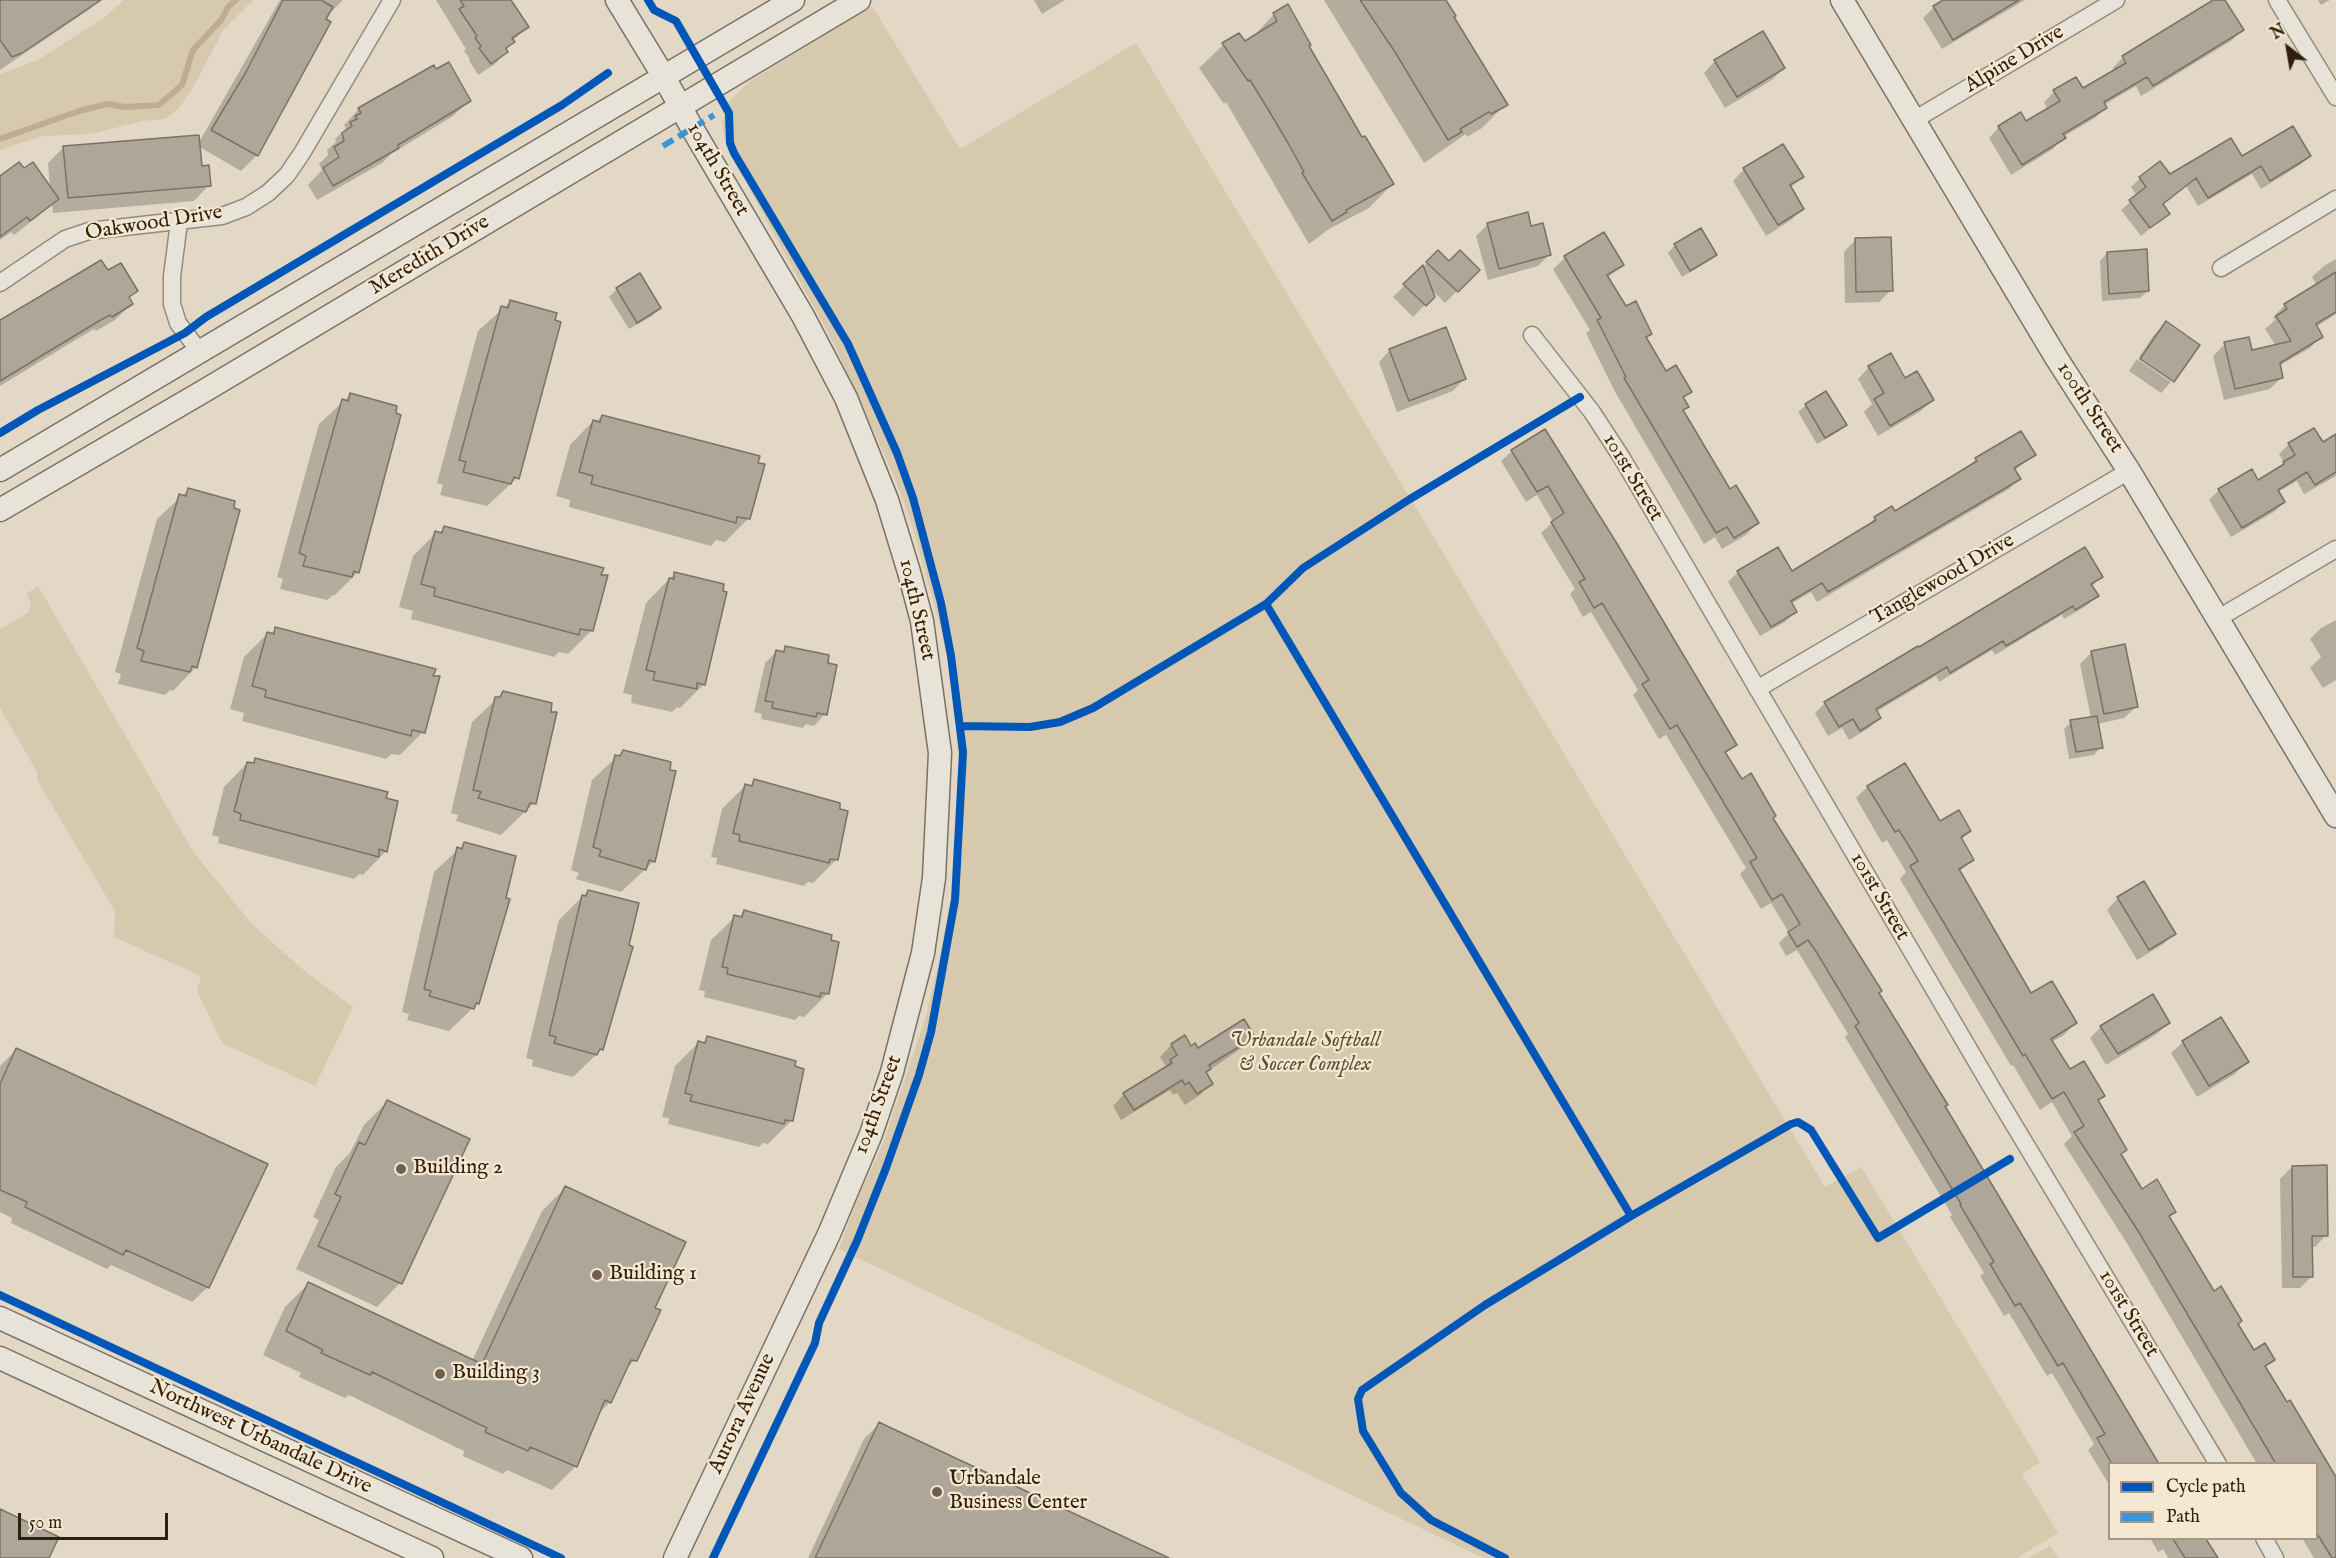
<!DOCTYPE html>
<html>
<head>
<meta charset="utf-8">
<style>
  body { margin:0 }
  #map { position:relative; width:2336px; height:1558px; overflow:hidden; background:#e2d8c5; font-family:"IM FELL English",serif }
  canvas { display:block }
  .legend { position:absolute; left:2108px; top:1462px; width:210px; height:78px; box-sizing:border-box; background:#f4e8d2; border:2px solid #a69782; margin:0; padding:8px 10px; list-style:none; font-size:18px; color:#311e0b }
  .legend li { display:flex; align-items:center; gap:12px; height:30px }
  .legend b { width:30px; border:2px solid #a69782 }
  .north { position:absolute; left:2258px; top:18px; width:60px; height:60px; -webkit-text-stroke:4px #f4e8d2; paint-order:stroke; rotate:329deg; font-size:16px; font-weight:700; line-height:24px; text-align:center; color:#311e0b }
  .north::after { content:''; display:block; margin:auto; width:21px; height:27px; background:#311e0b; clip-path:polygon(50% 0,100% 100%,50% 72%,0 100%) }
  .scale { position:absolute; left:18px; top:1513px; width:150px; height:27px; box-sizing:border-box; border:3px solid #311e0b; border-top:0; padding-left:8px; font-size:18px; line-height:21px; white-space:nowrap; color:#311e0b; -webkit-text-stroke:4px #f4e8d2; paint-order:stroke }
</style>
</head>
<body>
<div id="map">
<canvas width="2336" height="1558"></canvas>
<ul class="legend">
<li><b style="height:8px;background:#0057b8"></b>Cycle path</li>
<li><b style="height:8px;background:#3d94d2"></b>Path</li>
</ul>
<div class="north">N</div>
<div class="scale">50 m</div>
</div>
<script>
const context = document.querySelector('canvas').getContext('2d');
context.lineJoin = 'round';
function paint(path, color) {
  context.fillStyle = color;
  context.fill(path, 'evenodd');
}
function poly(rows) {
  const path = new Path2D();
  for (const r of rows) {
    path.moveTo(r[0], r[1]);
    for (let i = 2; i < r.length; i += 2) path.lineTo(r[i], r[i + 1]);
  }
  return path;
}
function strokePath(path, color, width, dash) {
  context.strokeStyle = color;
  context.lineWidth = width;
  context.lineCap = dash ? 'butt' : 'round';
  context.setLineDash(dash || []);
  context.stroke(path);
}
function write(font, color, halo, rows, align = 'center') {
  context.font = font + ' "IM FELL English",serif';
  context.lineWidth = 4.5;
  context.setLineDash([]);
  context.textBaseline = 'middle';
  context.strokeStyle = halo;
  context.fillStyle = color;
  for (const [text, x, y, turn = 0] of rows) {
    context.save();
    context.translate(x, y);
    context.rotate((+turn || 0) * Math.PI / 180);
    context.textAlign = isNaN(turn) ? turn : align;
    if (halo) context.strokeText(text, 0, 0);
    context.fillText(text, 0, 0);
    context.restore();
  }
}
const green = poly([
  [124,0,253,0,224,29,191,91,179,108,165,119,142,121,91,134,43,136,0,150,0,74,38,60,105,17],
  [872,6,960,149,1136,43,1825,1187,1861,1167,2040,1462,2022,1474,2058,1533,2017,1558,1483,1558,839,1249,858,1198,884,1141,926,1016,940,955,952,891,958,818,959,764,950,671,940,625,911,522,894,476,834,344,726,146,722,122,730,100,749,82],
  [38,586,194,853,252,924,301,968,353,1007,315,1086,222,1043,197,991,201,976,114,937,115,911,37,780,37,772,0,708,0,629,29,612,31,603,26,594],
  [2050,1546,2059,1558,2028,1558]
]);
const shadow = poly([
  [0,0,99,0,90,9,0,70],
  [280,0,343,0,332,11,329,10,257,155,241,171,198,146,200,168,209,185,194,201,53,213,52,205,14,235,11,232,0,240,0,177,50,190,48,163,64,147,198,144],
  [436,0,511,0,527,27,512,41,505,50,506,52,495,64,478,75,469,60,470,59,464,51,466,49],
  [1034,0,1065,0,1042,14],
  [1324,0,1444,0,1452,17,1506,104,1482,128,1467,137,1466,134,1424,163],
  [1946,0,2025,0,1942,49,1923,18,1934,7],
  [2216,0,2224,0,2242,30,2231,41,2141,96,2136,86,2104,105,2105,108,2095,118,2063,137,2053,149,2011,175,1989,138,1999,127,2026,124,2048,110,2044,102,2054,92,2083,91,2115,71,2113,68,2123,57],
  [2318,0,2330,0,2321,5],
  [1288,6,1307,47,1362,139,1392,184,1369,208,1329,229,1309,244,1226,102,1224,104,1199,68,1223,45,1239,35,1244,43,1251,39,1274,14],
  [1715,61,1784,68,1772,80,1725,108,1704,73],
  [469,101,453,116,391,154,382,163,317,200,308,185,322,170,319,164,328,155,327,150,336,142,335,139,346,128,344,125,359,109],
  [2309,156,2300,165,2261,189,2252,174,2198,206,2186,186,2162,205,2168,214,2141,236,2121,210,2137,196,2131,187,2140,178,2169,176,2242,158],
  [1744,169,1802,177,1790,188,1803,209,1791,220,1766,236,1733,181],
  [1488,224,1530,228,1550,254,1538,266,1488,280,1476,236],
  [1604,234,1623,265,1607,278,1625,308,1651,333,1645,339,1666,373,1690,391,1682,399,1687,406,1682,411,1730,491,1757,523,1746,535,1722,549,1715,537,1704,544,1614,390,1586,333,1590,330,1553,269,1565,258],
  [1855,240,1891,290,1879,302,1845,303,1844,252],
  [1675,245,1715,254,1707,262,1682,277,1668,253],
  [1438,252,1449,263,1478,270,1445,303,1430,288,1433,297,1413,317,1393,297],
  [2107,253,2148,291,2140,298,2102,301,2100,261],
  [2336,259,2336,314,2316,327,2321,336,2310,348,2279,366,2282,377,2270,389,2224,400,2213,356,2225,344,2251,352,2276,346,2265,329,2275,320,2273,317,2285,305,2317,285,2312,277,2324,266],
  [107,273,136,291,128,299,131,304,115,320,96,331,94,329,82,336,0,386,0,322],
  [617,289,659,308,652,316,629,329,609,297],
  [510,302,517,478,487,506,440,495,443,485,437,483,478,331],
  [2166,323,2198,345,2173,381,2139,357,2154,335],
  [1390,350,1464,379,1453,391,1397,412,1379,362],
  [2137,359,2171,382,2161,393,2129,371],
  [1869,367,1905,380,1932,400,1921,411,1878,436,1864,412,1872,404,1858,379],
  [350,395,358,572,335,595,333,595,327,600,280,589,283,579,277,577,319,424],
  [1806,405,1845,425,1838,432,1817,444,1798,412],
  [602,416,749,518,725,542,716,540,711,546,569,507,570,500,556,496,570,445,593,421,596,422],
  [1544,431,1735,745,1725,754,1741,781,1772,818,2158,1464,2110,1464,2110,1486,2088,1450,2094,1444,2052,1373,2047,1376,2009,1313,2004,1316,1980,1276,1984,1273,1950,1217,1952,1215,1845,1037,1848,1034,1797,950,1786,956,1779,943,1789,933,1771,903,1761,909,1740,874,1746,868,1666,735,1659,739,1633,695,1638,690,1591,612,1583,617,1570,594,1575,589,1541,533,1553,522,1537,495,1526,502,1501,461,1512,451],
  [2336,436,2336,476,2304,494,2297,481,2278,492,2284,502,2274,512,2231,537,2209,500,2219,490,2258,482,2276,471,2284,463,2279,454,2289,444,2322,444],
  [2034,455,2014,471,2019,479,2009,489,1817,602,1811,592,1791,604,1795,611,1785,622,1760,636,1728,582,1738,572,1791,573,1865,528,1875,518,1894,513,1966,469,1976,459],
  [188,490,196,667,173,691,170,690,165,695,118,684,121,674,115,672,157,519],
  [444,528,592,630,568,654,559,652,554,657,411,619,413,611,399,607,413,556,436,533,438,534],
  [674,574,704,684,680,708,677,707,672,712,631,703,632,695,623,693,646,603],
  [2101,577,2091,587,2097,596,2086,606,2064,619,2062,615,1995,655,1992,650,1939,682,1936,676,1876,712,1879,718,1869,728,1849,740,1842,728,1828,736,1815,713,1825,703],
  [2336,620,2336,680,2323,688,2310,668,2321,657,2310,639,2321,628],
  [276,629,423,732,400,755,391,754,386,759,242,721,244,713,230,709,244,657,267,634,270,634],
  [786,648,825,714,814,726,806,724,803,728,761,719,762,714,754,712,765,663,776,652,781,653],
  [2092,652,2136,707,2124,718,2097,724,2101,747,2094,755,2069,759,2064,729,2071,722,2091,718,2080,664],
  [503,693,534,803,501,835,456,821,458,815,451,813,472,722],
  [623,751,654,861,621,892,576,879,579,873,571,870,592,780],
  [256,760,385,800,386,851,363,875,359,874,354,879,218,843,219,837,212,835,224,787,247,763,251,764],
  [1904,765,1940,823,1970,831,1961,840,1973,860,1959,872,2031,995,2075,1023,2064,1035,2052,1042,2069,1071,2103,1095,2097,1102,2126,1150,2120,1155,2141,1191,2175,1211,2168,1218,2213,1293,2237,1324,2254,1352,2273,1360,2265,1368,2336,1481,2336,1558,2314,1558,2302,1538,2316,1538,2316,1464,2257,1464,2128,1245,2064,1144,2072,1136,2052,1102,2040,1110,2013,1065,2011,1066,1900,879,1906,872,1887,840,1882,843,1856,798,1867,787],
  [755,781,836,860,813,883,808,882,804,886,716,864,717,858,711,857,722,809,745,786,749,787],
  [464,844,478,1003,449,1031,407,1020,409,1014,402,1012,434,872],
  [588,891,602,1049,573,1077,532,1066,533,1060,526,1058,559,920],
  [2118,898,2174,934,2162,945,2137,960,2107,910],
  [744,912,827,994,804,1017,799,1016,795,1020,704,997,705,991,699,990,711,940,735,917,738,918],
  [2169,1022,2157,1034,2106,1065,2090,1038,2101,1027],
  [1184,1037,1191,1048,1197,1050,1253,1037,1242,1048,1205,1073,1211,1083,1200,1095,1185,1105,1177,1093,1173,1095,1170,1090,1121,1120,1113,1106,1124,1094,1159,1073,1166,1066,1160,1057,1171,1045],
  [708,1038,791,1121,768,1144,763,1143,759,1147,668,1124,669,1118,662,1117,675,1066,698,1043,702,1044],
  [2183,1042,2247,1062,2235,1074,2197,1097,2171,1053],
  [16,1050,208,1287,192,1302,111,1265,107,1269,11,1223,12,1218,0,1212,0,1066],
  [387,1102,468,1139,400,1283,377,1307,296,1269,319,1220,313,1217,336,1167,350,1153,364,1125],
  [2292,1167,2326,1235,2315,1247,2311,1247,2311,1277,2300,1288,2282,1288,2280,1179],
  [565,1188,653,1309,635,1360,624,1371,610,1402,597,1415,575,1467,552,1490,507,1470,503,1474,463,1456,464,1451,349,1395,345,1398,299,1377,301,1373,263,1355,285,1307,308,1284,472,1361,542,1211],
  [879,1424,1166,1558,808,1558,864,1439],
  [2150,1538,2204,1538,2216,1558,2168,1558,2163,1549,2158,1552]
]);
const stream = poly([
  [0,139,79,111,107,104,125,107,159,105,182,85,193,50,222,19,228,7,236,0]
]);
const building = poly([
  [0,0,101,0,22,53,12,57,0,40,0,0],
  [283,0,321,0,333,7,326,19,331,22,258,156,211,130,246,72,283,0],
  [460,0,511,0,529,27,512,38,515,42,506,48,508,52,491,64,479,48,481,46,475,38,477,36,459,9,464,6,460,0],
  [1360,0,1446,0,1456,16,1454,17,1508,105,1491,114,1489,112,1460,129,1462,132,1448,140,1395,52,1360,0],
  [1943,0,2019,0,1953,40,1933,6,1943,0],
  [2213,0,2225,0,2244,30,2153,86,2147,77,2104,102,2107,108,2063,134,2066,138,2022,165,1998,126,2021,112,2026,121,2060,101,2053,90,2076,77,2083,88,2126,63,2122,56,2213,0],
  [1288,4,1311,45,1309,46,1362,137,1365,136,1394,184,1346,210,1347,212,1332,221,1302,173,1304,172,1288,143,1266,106,1250,80,1248,81,1222,43,1239,33,1245,41,1277,21,1273,13,1288,4],
  [1763,31,1785,68,1737,97,1714,60,1763,31],
  [449,62,471,101,398,145,399,148,333,186,323,168,339,157,334,147,344,141,342,133,352,126,350,122,357,119,355,116,361,113,358,108,434,65,436,69,449,62],
  [2293,126,2311,156,2270,181,2261,166,2208,198,2196,178,2163,204,2170,214,2150,228,2129,200,2146,187,2139,177,2160,161,2170,174,2231,138,2242,156,2293,126],
  [199,135,202,166,209,165,211,186,68,198,63,146,199,135],
  [1783,144,1804,177,1790,185,1804,209,1778,225,1743,168,1783,144],
  [19,162,24,168,33,162,59,199,30,221,27,217,0,237,0,176,19,162],
  [1528,212,1531,226,1543,223,1551,255,1499,269,1487,223,1528,212],
  [1701,228,1717,255,1690,271,1674,244,1701,228],
  [1604,232,1624,265,1607,275,1626,306,1636,301,1652,334,1646,337,1666,371,1676,365,1692,392,1683,397,1689,407,1683,410,1730,489,1736,485,1759,523,1734,538,1727,527,1716,533,1624,378,1626,377,1597,320,1601,318,1564,256,1604,232],
  [1891,237,1893,291,1856,292,1855,238,1891,237],
  [2147,249,2149,291,2109,294,2107,252,2147,249],
  [1438,250,1449,261,1460,250,1480,270,1458,292,1426,262,1438,250],
  [101,260,108,270,121,263,138,291,129,297,133,304,112,317,110,315,99,321,0,381,0,320,101,260],
  [1423,265,1435,297,1426,306,1403,284,1423,265],
  [2336,272,2336,312,2316,324,2323,337,2280,363,2283,378,2235,389,2224,342,2249,337,2252,350,2291,341,2276,316,2287,309,2284,304,2336,272],
  [640,273,661,308,637,323,616,288,640,273],
  [510,300,557,313,555,320,561,322,519,479,514,477,511,484,463,472,466,462,459,460,501,306,508,308,510,300],
  [2166,321,2200,345,2174,382,2140,359,2166,321],
  [1446,327,1466,379,1409,401,1389,349,1446,327],
  [1891,353,1905,378,1917,371,1934,400,1890,426,1874,399,1884,393,1868,366,1891,353],
  [1826,391,1847,425,1825,438,1805,404,1826,391],
  [350,393,397,406,396,413,401,415,359,573,354,571,352,577,303,566,306,556,299,553,342,399,348,401,350,393],
  [602,415,760,456,758,463,765,464,750,519,737,517,736,523,591,484,593,476,579,472,593,420,600,422,602,415],
  [2314,428,2323,442,2336,434,2336,472,2315,485,2307,472,2278,490,2285,502,2242,528,2218,489,2252,469,2258,480,2284,464,2283,462,2295,455,2288,443,2314,428],
  [1545,429,1616,542,1737,745,1725,752,1742,779,1751,773,1776,816,1773,818,1882,991,1879,993,1948,1105,1945,1106,2159,1464,2112,1464,2097,1438,2105,1434,2063,1363,2058,1366,2020,1303,2015,1306,1990,1264,1994,1262,1960,1205,1961,1204,1855,1026,1859,1023,1817,953,1808,940,1797,947,1788,932,1800,924,1782,894,1772,900,1750,862,1757,858,1677,725,1670,729,1642,684,1649,680,1602,603,1594,608,1579,582,1585,579,1551,522,1564,513,1548,486,1537,492,1511,450,1545,429],
  [2021,431,2036,455,2014,468,2021,479,1828,592,1822,583,1791,601,1797,612,1771,627,1737,571,1778,547,1792,571,1876,520,1874,517,1892,506,1895,511,1977,461,1975,458,2021,431],
  [188,488,235,501,234,508,240,510,197,668,192,666,190,672,141,661,144,651,137,648,179,494,186,496,188,488],
  [444,526,604,568,601,575,608,575,593,631,580,629,579,635,434,596,435,588,421,584,435,531,442,533,444,526],
  [2085,547,2103,577,2091,584,2099,596,2075,610,2073,606,2006,646,2003,641,1950,673,1947,667,1876,709,1881,718,1860,731,1853,719,1839,727,1824,702,1918,646,1919,647,2085,547],
  [674,572,724,584,723,591,727,592,705,685,697,683,697,689,653,680,655,672,646,670,669,578,674,579,674,572],
  [275,627,436,669,433,676,440,676,425,733,412,730,411,736,265,697,266,690,252,686,267,632,274,634,275,627],
  [2125,644,2138,707,2104,714,2091,651,2125,644],
  [785,646,829,655,828,663,837,665,827,715,817,713,816,717,772,708,773,702,765,701,776,650,784,652,785,646],
  [503,691,552,703,551,712,557,712,536,804,530,803,526,812,478,798,481,792,473,790,495,697,500,697,503,691],
  [2097,716,2103,748,2076,752,2070,720,2097,716],
  [623,750,671,762,670,770,676,771,655,862,649,860,646,870,599,856,601,850,593,847,615,755,620,756,623,750],
  [255,758,388,792,386,798,398,801,387,852,379,849,379,857,240,820,241,814,234,811,247,762,254,763,255,758],
  [1905,763,1940,821,1959,810,1971,831,1961,837,1974,860,1959,869,2031,993,2052,981,2077,1023,2051,1039,2070,1069,2084,1061,2105,1096,2098,1100,2127,1150,2121,1154,2142,1189,2157,1179,2176,1212,2169,1216,2214,1291,2221,1286,2242,1321,2238,1324,2254,1350,2265,1343,2275,1360,2265,1366,2287,1402,2290,1400,2336,1477,2336,1558,2332,1558,2316,1532,2316,1464,2276,1464,2140,1234,2074,1132,2084,1126,2064,1092,2052,1099,2025,1054,2023,1056,1910,866,1918,861,1899,830,1895,832,1867,786,1905,763],
  [754,779,840,803,840,809,848,811,838,860,830,859,829,863,739,841,740,835,733,833,745,784,752,786,754,779],
  [464,842,516,856,506,898,510,899,479,1004,476,1003,474,1009,429,996,431,991,424,989,457,847,462,849,464,842],
  [2144,881,2176,934,2149,950,2117,897,2144,881],
  [588,890,639,903,629,945,633,947,603,1050,600,1049,597,1055,554,1043,556,1037,549,1035,582,895,586,896,588,890],
  [744,910,832,935,831,940,839,942,829,994,821,993,820,997,727,974,728,968,722,967,734,915,742,917,744,910],
  [2153,994,2170,1023,2118,1054,2100,1026,2153,994],
  [2221,1017,2249,1062,2209,1086,2182,1041,2221,1017],
  [1244,1019,1255,1037,1209,1065,1211,1069,1206,1072,1213,1084,1197,1094,1189,1082,1185,1085,1182,1080,1134,1110,1123,1093,1172,1063,1170,1060,1177,1055,1171,1044,1185,1035,1191,1046,1195,1043,1198,1048,1244,1019],
  [707,1036,796,1061,795,1066,804,1069,793,1121,785,1120,784,1124,690,1101,692,1095,685,1093,698,1041,705,1043,707,1036],
  [16,1048,268,1164,209,1288,126,1250,123,1255,25,1207,27,1202,0,1190,0,1084,16,1048],
  [387,1100,470,1139,402,1284,318,1246,341,1197,335,1194,359,1142,365,1145,387,1100],
  [2327,1165,2328,1236,2312,1236,2313,1277,2293,1277,2292,1166,2327,1165],
  [565,1186,686,1242,655,1308,661,1310,637,1361,631,1360,611,1403,605,1400,577,1467,530,1447,528,1451,485,1432,487,1428,372,1372,370,1375,321,1353,323,1350,286,1331,308,1282,482,1364,565,1186],
  [879,1422,887,1426,1169,1558,815,1558,879,1422],
  [0,1509,59,1537,49,1558,0,1558,0,1509],
  [2173,1539,2206,1539,2218,1558,2185,1558,2173,1539]
]);
const street = poly([
  [2277,0,2336,97],
  [1914,120,2116,0],
  [179,222,172,276,172,304,178,323,199,351],
  [2221,268,2336,199],
  [0,283,65,239,89,231,222,216,246,207,268,193,287,175,302,153,392,0],
  [1532,335,1592,412,1622,458,1993,1090,2218,1464],
  [2217,619,2336,549],
  [1757,689,2129,471],
  [2264,1538,2275,1558]
]);
const secondary = poly([
  [617,0,664,77,692,128,803,316,846,398,887,500,909,572,922,621,940,753,934,878,923,953,892,1072,871,1134,829,1234,675,1558],
  [1842,0,2057,359,2129,471,2336,816],
  [0,470,793,0],
  [0,510,204,391,859,0],
  [0,1318,521,1558],
  [0,1358,432,1558]
]);
const quiet = poly([
  [663,146,714,115]
]);
const cycleway = poly([
  [648,0,654,10,676,21,729,113,730,143,734,153,848,344,897,453,913,498,941,603,951,656,963,752,955,900,931,1032,919,1075,886,1168,857,1241,819,1323,815,1343,713,1558],
  [0,433,38,410,185,333,206,317,562,105,608,73],
  [1266,604,1303,568,1410,499,1580,397],
  [960,726,1030,727,1060,722,1093,708,1266,604,1631,1216,1485,1305,1362,1390,1358,1399,1363,1431,1401,1493,1431,1520,1505,1558],
  [1631,1216,1791,1124,1798,1122,1811,1130,1878,1238,2010,1159],
  [0,1295,561,1558]
]);
const markers = [
  [401,1169,6,"#6f5f4c"],
  [597,1275,6,"#6f5f4c"],
  [440,1374,6,"#6f5f4c"],
  [937,1492,6,"#6f5f4c"]
];
const streetNames = [
  ["Alpine Drive",2015,60,-31],
  ["104th Street",717,170,60],
  ["Oakwood Drive",154,224,-9],
  ["Meredith Drive",430,256,-31],
  ["100th Street",2089,408,57],
  ["101st Street",1632,478,59],
  ["Tanglewood Drive",1943,580,-30],
  ["104th Street",916,610,77],
  ["101st Street",1879,897,60],
  ["104th Street",879,1105,-70],
  ["101st Street",2128,1314,59],
  ["Aurora Avenue",743,1414,-65],
  ["Northwest Urbandale Drive",260,1438,25]
];
const parkNames = [
  ["Urbandale Softball",1305,1042],
  ["& Soccer Complex",1305,1066]
];
const poiNames = [
  ["Building 2",413,1169],
  ["Building 1",609,1275],
  ["Building 3",452,1374],
  ["Urbandale",949,1480],
  ["Business Center",949,1504]
];
paint(green, '#d7c9ae');
paint(shadow, '#0003');
strokePath(stream, '#bead93', 6);
paint(building, '#aea698');
strokePath(building, '#7a7265', 1.5);
strokePath(street, '#938b7e', 19);
strokePath(secondary, '#7a7265', 25);
strokePath(street, '#e8e3d9', 16);
strokePath(secondary, '#e8e3d9', 22);
strokePath(quiet, '#3d94d2', 6, [12, 6]);
strokePath(cycleway, '#0057b8', 8);
for (const [x, y, r, color] of markers) {
  const dot = new Path2D();
  dot.arc(x, y, r, 0, 2 * Math.PI);
  context.fillStyle = color;
  context.fill(dot);
  strokePath(dot, '#f4e8d2', 2);
}
write('21px', '#311e0b', '#f4e8d2', streetNames);
write('italic 21px', '#604d36', '#f4e8d2', parkNames);
write('21px', '#311e0b', '#f4e8d2', poiNames, 'left');
</script>
</body>
</html>
